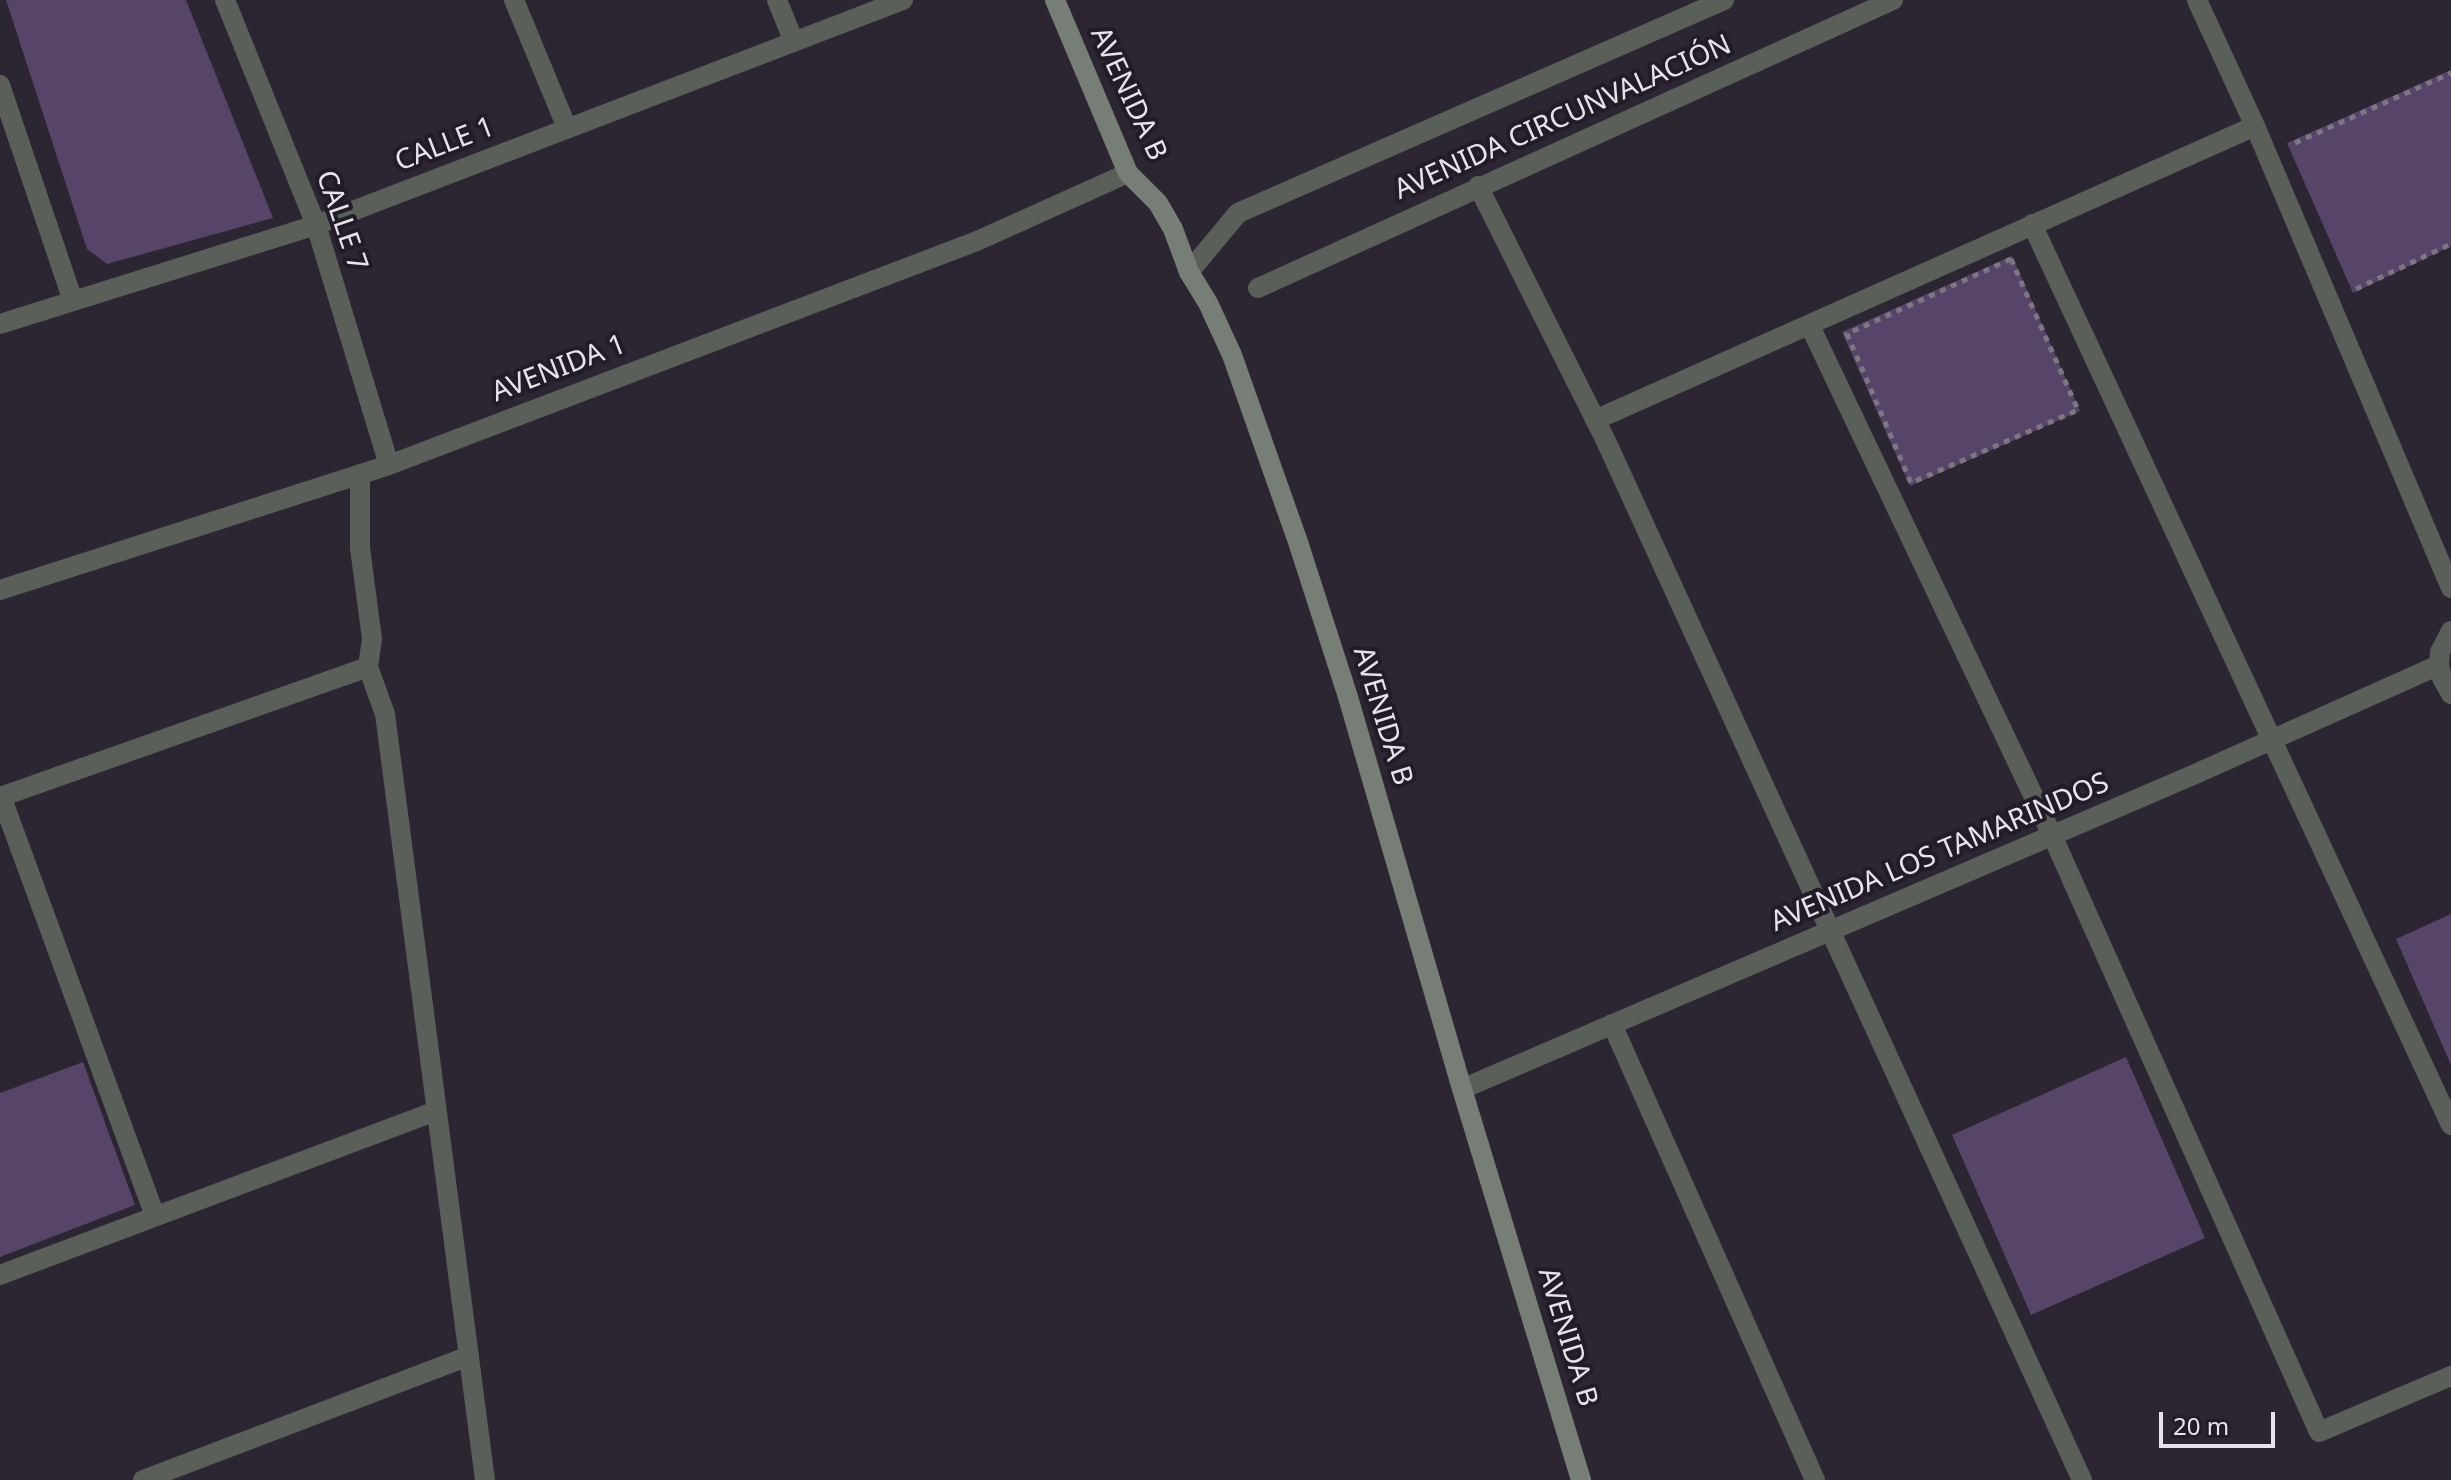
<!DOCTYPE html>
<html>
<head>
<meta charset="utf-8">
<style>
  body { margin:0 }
  #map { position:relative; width:2451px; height:1480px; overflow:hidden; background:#2c2532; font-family:"Noto Sans",sans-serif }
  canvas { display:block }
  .scale { position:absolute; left:2159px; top:1412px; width:116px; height:36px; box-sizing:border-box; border:4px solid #e7e3eb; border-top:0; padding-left:10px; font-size:24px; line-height:28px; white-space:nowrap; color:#e7e3eb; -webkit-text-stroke:6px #221c28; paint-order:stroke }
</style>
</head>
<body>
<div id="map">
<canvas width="2451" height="1480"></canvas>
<div class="scale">20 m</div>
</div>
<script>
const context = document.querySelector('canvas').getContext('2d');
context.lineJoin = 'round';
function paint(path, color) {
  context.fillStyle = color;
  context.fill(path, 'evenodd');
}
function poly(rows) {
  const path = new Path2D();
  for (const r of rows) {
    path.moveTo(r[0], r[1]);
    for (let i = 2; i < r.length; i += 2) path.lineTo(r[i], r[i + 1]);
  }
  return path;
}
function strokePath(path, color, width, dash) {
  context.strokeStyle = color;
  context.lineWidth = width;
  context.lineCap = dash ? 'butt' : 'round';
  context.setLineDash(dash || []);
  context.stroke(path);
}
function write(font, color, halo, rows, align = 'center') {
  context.font = font + ' "Noto Sans",sans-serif';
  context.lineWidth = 8;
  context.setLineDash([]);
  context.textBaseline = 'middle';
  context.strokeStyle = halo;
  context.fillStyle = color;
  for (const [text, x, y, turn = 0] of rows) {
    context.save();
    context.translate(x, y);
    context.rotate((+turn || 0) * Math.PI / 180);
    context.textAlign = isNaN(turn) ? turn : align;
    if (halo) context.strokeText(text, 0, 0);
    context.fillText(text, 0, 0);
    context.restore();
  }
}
const green = poly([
  [6,0,186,0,273,218,107,264,87,249],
  [2451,70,2451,246,2353,293,2287,143],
  [2012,256,2080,411,1910,486,1842,332],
  [2451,914,2451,1065,2396,939],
  [2126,1057,2205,1238,2031,1315,1952,1135],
  [83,1062,135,1205,0,1257,0,1093]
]);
const path = poly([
  [2295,143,2451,73],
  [2011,259,2078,410,1911,483,1847,334,2011,259],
  [2356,289,2451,244]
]);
const minor = poly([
  [225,0,316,225,389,465],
  [514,0,567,128],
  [777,0,794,42],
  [2197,0,2255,126,2451,588],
  [0,85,73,301],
  [1478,186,1605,439,2082,1480],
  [2032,224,2451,1125],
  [1189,272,1238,213,1724,0],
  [1258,288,1893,0],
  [0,324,316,225,903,0],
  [1810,326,2052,835,2319,1432,2451,1376],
  [1595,420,2255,126],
  [360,474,360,548,372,639,368,667,385,714,485,1480],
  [0,590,389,465,977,241,1128,173],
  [2451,631,2440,652,2439,665,2442,678,2451,694],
  [1,796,155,1216],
  [0,797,368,667],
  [1612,1024,1815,1480],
  [1462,1089,2193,775,2439,665],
  [0,1275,436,1111],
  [143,1480,469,1356]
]);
const secondary = poly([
  [1055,0,1128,173,1158,203,1173,229,1189,272,1208,303,1232,355,1298,542,1348,697,1462,1089,1581,1480]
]);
const streetNames = [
  ["AVENIDA B",1128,94,65],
  ["AVENIDA CIRCUNVALACIÓN",1563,118,-24],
  ["CALLE 1",445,145,-21],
  ["CALLE 7",341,221,71],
  ["AVENIDA 1",559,369,-21],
  ["AVENIDA B",1382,716,73],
  ["AVENIDA LOS TAMARINDOS",1940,853,-23],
  ["AVENIDA B",1567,1337,73]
];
paint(green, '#574469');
strokePath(path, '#7c7782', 5, [6, 6]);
strokePath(minor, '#5b5f59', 20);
strokePath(secondary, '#777e75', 20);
write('28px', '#e7e3eb', '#221c28', streetNames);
</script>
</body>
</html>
